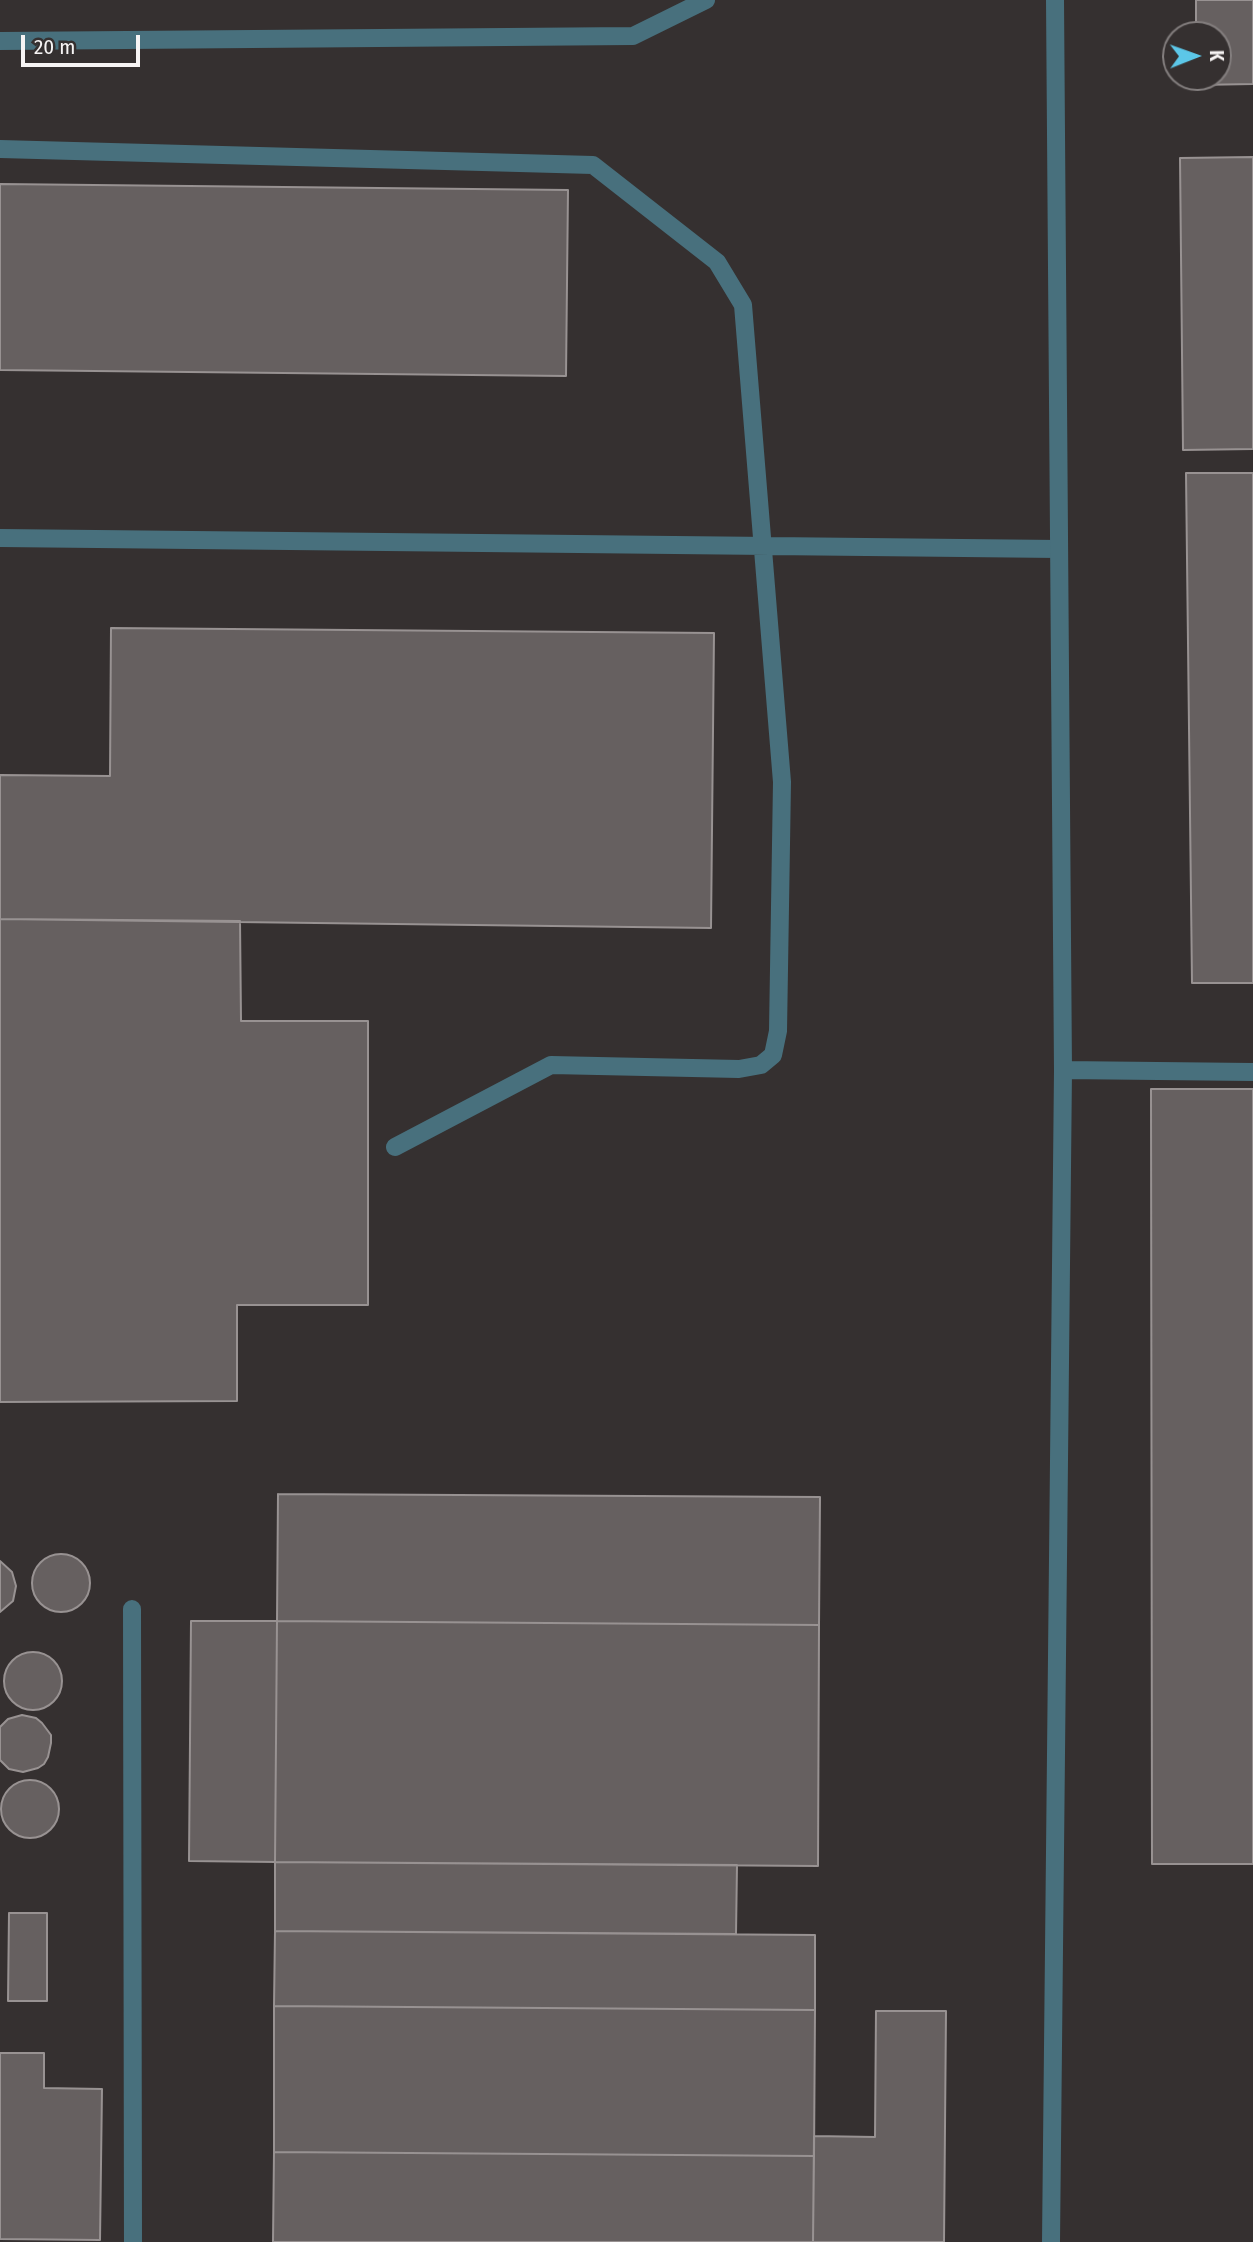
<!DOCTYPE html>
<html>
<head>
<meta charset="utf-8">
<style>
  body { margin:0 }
  #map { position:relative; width:1253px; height:2242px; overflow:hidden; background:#353030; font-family:"Fira Sans Condensed",sans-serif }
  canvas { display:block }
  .north { position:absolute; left:1162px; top:21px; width:70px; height:70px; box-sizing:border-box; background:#353030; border:2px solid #837e7e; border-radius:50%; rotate:89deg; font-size:19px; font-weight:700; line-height:28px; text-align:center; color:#f7f4f4 }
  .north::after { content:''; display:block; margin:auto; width:24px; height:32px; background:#5cc7e8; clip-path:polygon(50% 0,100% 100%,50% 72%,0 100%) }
  .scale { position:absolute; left:21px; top:35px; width:119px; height:32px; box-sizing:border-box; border:4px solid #f7f4f4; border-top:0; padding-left:9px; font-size:21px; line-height:24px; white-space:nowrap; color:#f7f4f4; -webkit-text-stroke:5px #353030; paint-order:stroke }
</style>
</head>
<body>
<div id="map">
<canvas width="1253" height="2242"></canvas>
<div class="north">K</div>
<div class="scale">20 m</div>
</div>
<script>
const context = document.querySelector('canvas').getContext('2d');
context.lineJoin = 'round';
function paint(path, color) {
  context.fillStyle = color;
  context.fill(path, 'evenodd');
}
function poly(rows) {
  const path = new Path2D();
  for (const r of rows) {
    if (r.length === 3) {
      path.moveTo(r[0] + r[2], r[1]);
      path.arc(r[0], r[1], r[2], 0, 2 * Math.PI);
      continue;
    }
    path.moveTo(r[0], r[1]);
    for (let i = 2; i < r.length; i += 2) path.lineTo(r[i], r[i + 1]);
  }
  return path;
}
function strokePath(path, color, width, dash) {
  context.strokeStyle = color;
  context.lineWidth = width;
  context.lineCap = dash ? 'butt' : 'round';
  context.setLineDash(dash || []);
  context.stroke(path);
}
const building = poly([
  [1196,0,1253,0,1253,84,1196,85,1196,77,1218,77,1218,35,1196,35,1196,0],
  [1253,157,1253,449,1183,450,1180,158,1253,157],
  [0,184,568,190,566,376,0,370,0,184],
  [1186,473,1253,473,1253,983,1192,983,1186,473],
  [111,628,714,633,711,928,0,919,0,775,110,776,111,628],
  [0,919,240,921,241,1021,368,1021,368,1305,237,1305,237,1401,0,1402,0,919],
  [1151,1089,1253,1089,1253,1864,1152,1864,1151,1089],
  [278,1494,820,1497,819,1625,277,1621,278,1494],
  [61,1583,29],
  [0,1561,12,1572,16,1586,13,1601,0,1612,0,1561],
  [191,1621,277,1621,275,1862,189,1861,191,1621],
  [277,1621,819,1625,818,1866,275,1862,277,1621],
  [33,1681,29],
  [22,1715,36,1718,42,1723,51,1735,51,1743,48,1757,44,1764,38,1768,23,1772,9,1769,0,1760,0,1727,8,1719,22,1715],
  [30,1809,29],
  [275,1862,737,1865,736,1934,275,1931,275,1862],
  [9,1913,47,1913,47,2001,8,2001,9,1913],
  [275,1931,815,1935,815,2010,274,2006,275,1931],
  [274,2006,815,2010,814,2156,274,2152,274,2006],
  [876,2011,946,2011,944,2242,813,2242,814,2136,875,2137,876,2011],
  [0,2053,44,2053,44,2088,102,2089,100,2240,0,2239,0,2053],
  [274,2152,814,2156,813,2242,273,2242,274,2152]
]);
const service = poly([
  [0,41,633,36,706,0],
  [0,149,593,165,717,262,743,305,782,782,778,1031,773,1055,761,1065,739,1069,551,1065,395,1147],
  [0,538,1059,549],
  [132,1609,133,2242]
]);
const minor = poly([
  [1063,1070,1253,1072],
  [1051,2242,1063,1070,1055,0]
]);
paint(building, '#666060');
strokePath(building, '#989292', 2);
strokePath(service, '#48707d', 18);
strokePath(minor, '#48707d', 18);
</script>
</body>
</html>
